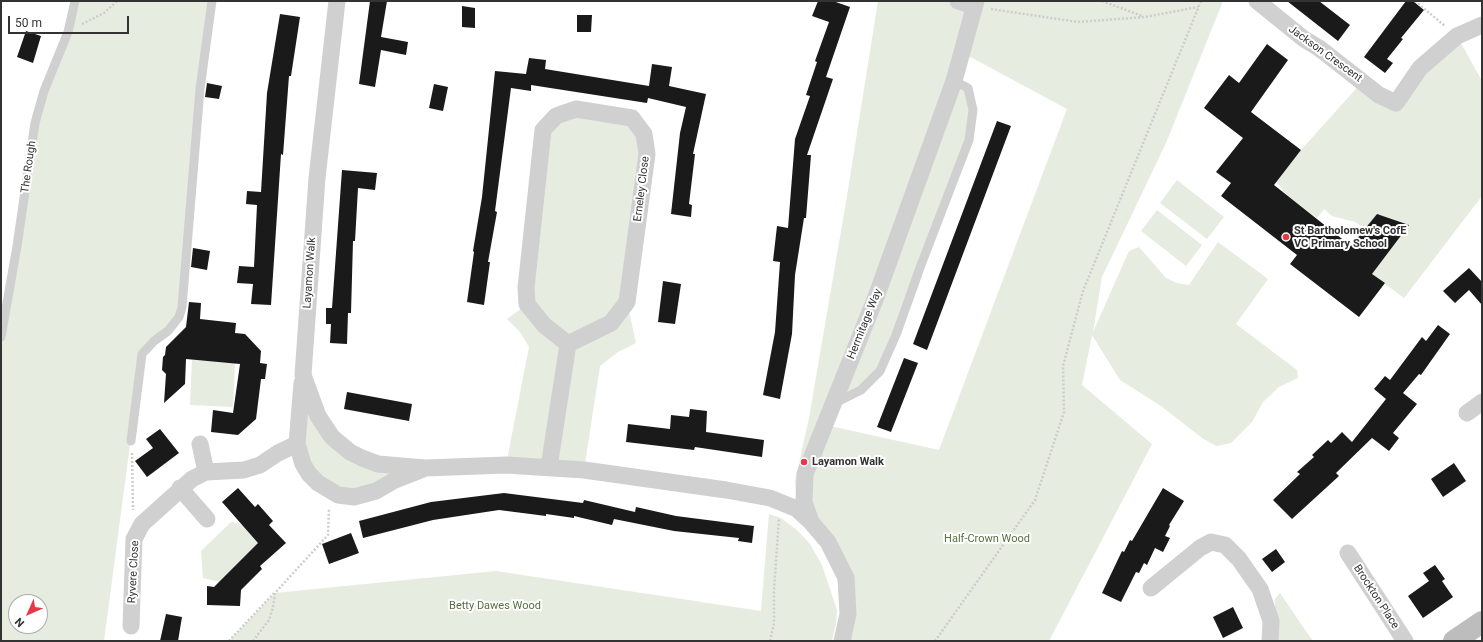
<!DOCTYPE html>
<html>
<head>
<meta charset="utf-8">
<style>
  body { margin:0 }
  #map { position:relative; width:1483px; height:642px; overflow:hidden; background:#fff; font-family:Roboto,sans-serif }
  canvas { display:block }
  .frame { position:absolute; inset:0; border:2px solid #333; pointer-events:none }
  .north { position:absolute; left:8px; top:594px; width:40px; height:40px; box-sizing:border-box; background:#fff; border:1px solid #adadad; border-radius:50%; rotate:225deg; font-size:11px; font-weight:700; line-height:16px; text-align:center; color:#333 }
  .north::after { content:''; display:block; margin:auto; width:14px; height:18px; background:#e63946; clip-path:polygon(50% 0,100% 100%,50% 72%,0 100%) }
  .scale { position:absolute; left:8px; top:16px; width:121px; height:18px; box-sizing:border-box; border:2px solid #333; border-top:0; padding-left:5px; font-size:12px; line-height:14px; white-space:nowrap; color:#333; -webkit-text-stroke:3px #fff; paint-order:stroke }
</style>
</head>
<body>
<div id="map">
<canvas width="1483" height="642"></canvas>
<div class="frame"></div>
<div class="north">N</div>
<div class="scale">50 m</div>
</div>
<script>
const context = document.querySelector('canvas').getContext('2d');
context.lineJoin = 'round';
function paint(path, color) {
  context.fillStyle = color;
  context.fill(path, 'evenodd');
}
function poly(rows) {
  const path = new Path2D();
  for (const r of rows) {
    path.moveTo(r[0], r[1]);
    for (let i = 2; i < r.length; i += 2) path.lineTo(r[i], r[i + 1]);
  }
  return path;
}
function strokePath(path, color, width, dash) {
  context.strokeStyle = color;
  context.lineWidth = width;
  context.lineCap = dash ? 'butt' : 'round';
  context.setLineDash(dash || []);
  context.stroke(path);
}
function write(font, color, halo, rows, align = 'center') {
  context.font = font + ' Roboto,sans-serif';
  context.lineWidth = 4;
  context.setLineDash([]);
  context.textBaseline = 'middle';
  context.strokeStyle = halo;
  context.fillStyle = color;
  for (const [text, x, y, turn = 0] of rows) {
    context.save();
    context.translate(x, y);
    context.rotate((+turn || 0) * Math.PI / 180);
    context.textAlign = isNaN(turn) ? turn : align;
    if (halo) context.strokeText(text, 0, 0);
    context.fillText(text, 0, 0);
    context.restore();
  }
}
const green = poly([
  [75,1,212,1,179,317,142,354,104,641,1,641,1,337,35,123],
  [16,602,40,602,40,626,16,626],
  [878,1,1223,1,1166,143,1102,277,1093,332,1129,251,1139,247,1166,278,1177,283,1189,285,1218,242,1268,279,1236,324,1297,370,1298,378,1279,387,1263,402,1252,422,1231,443,1216,446,1202,438,1161,406,1120,380,1092,335,1082,385,1152,444,1049,641,842,641,846,578,797,509,795,481,809,418,847,196],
  [963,53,1067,109,939,450,830,426,833,404,880,371,969,140,973,110,968,88,954,81],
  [1457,36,1482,81,1482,196,1404,298,1372,274,1409,225,1377,214,1365,229,1355,222,1332,216,1324,209,1317,218,1289,197,1276,182,1301,150,1363,81,1396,103],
  [556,116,632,118,644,134,627,302,636,343,618,352,600,366,584,470,506,465,529,347,520,332,507,319,527,304,543,130],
  [1177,180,1224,217,1207,239,1160,203],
  [1157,210,1202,245,1186,266,1141,231],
  [192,360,235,362,233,407,190,405],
  [303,375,350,452,425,468,354,497,303,464],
  [769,514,781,518,798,531,810,544,822,565,837,610,836,623,832,641,229,641,275,593,496,571,761,611],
  [231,522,250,525,264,540,220,582,203,578,201,551],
  [1280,593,1301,624,1313,641,1274,641,1275,599]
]);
const building = poly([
  [370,1,387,1,381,37,408,42,406,55,381,50,375,87,359,84],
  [818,1,833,1,850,7,826,77,833,79,807,155,811,155,806,218,804,218,795,275,792,334,780,399,763,395,775,332,780,262,773,261,777,226,788,228,795,139,810,96,806,95,817,62,815,61,829,22,812,16],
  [1287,1,1319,1,1350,25,1338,41],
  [1406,1,1413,1,1424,10,1401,38,1403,39,1387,59,1393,63,1385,73,1364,57],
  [462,6,475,8,475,28,462,27],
  [280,14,300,17,291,76,289,76,283,155,281,154,271,305,251,304,253,284,237,283,239,266,254,267,257,205,246,204,247,191,261,192,267,93],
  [577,15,592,15,591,32,577,32],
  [26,31,41,36,33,63,17,57],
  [1267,44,1288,60,1251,112,1301,150,1274,185,1351,246,1377,214,1409,225,1372,274,1385,283,1359,317,1290,264,1297,255,1221,196,1231,183,1216,172,1243,138,1204,108,1229,75,1239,83],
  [529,58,546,60,545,69,649,86,652,64,672,67,669,86,706,94,693,154,695,154,689,204,692,205,691,217,671,214,680,133,686,107,648,98,647,103,531,85,531,91,511,88,495,211,497,212,488,262,490,262,484,305,467,302,474,252,473,251,482,197,495,71,526,74],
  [207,83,222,86,219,99,205,97],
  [434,84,448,87,443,111,429,108],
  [997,121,1011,126,927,350,913,344],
  [342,170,377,173,375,190,358,188,355,241,353,241,351,313,348,313,347,344,330,343,331,324,326,324,326,308,332,308],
  [193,248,210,251,207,270,191,267],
  [1469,268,1482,282,1482,305,1469,290,1455,303,1443,291],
  [663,281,681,284,675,324,658,322],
  [189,302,201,303,200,319,236,323,235,333,245,334,261,351,260,363,267,364,265,379,261,379,256,419,238,435,211,432,213,410,233,413,240,364,186,359,185,384,164,403,166,374,162,370,163,357,165,355,166,347,186,327],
  [1438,325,1450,334,1421,375,1419,374,1403,393,1417,404,1393,433,1399,438,1389,451,1372,438,1336,473,1339,476,1292,519,1273,500,1300,474,1297,472,1314,457,1312,455,1328,440,1331,443,1342,432,1352,442,1386,399,1374,389,1385,376,1390,380,1422,337,1426,341],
  [904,358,918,363,891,432,877,427],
  [347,392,412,404,409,421,344,409],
  [690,409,707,411,706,432,764,440,762,457,695,447,694,450,626,442,628,424,670,429,671,415,689,417],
  [160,429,179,453,147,477,135,461,153,448,146,439],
  [1454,463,1466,481,1443,497,1431,479],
  [238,488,255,507,258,504,273,521,269,525,286,543,260,566,262,569,241,590,240,606,207,605,207,586,214,587,258,543,222,502],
  [1163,488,1184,501,1169,525,1170,526,1165,536,1170,538,1163,552,1155,548,1147,565,1144,563,1139,573,1136,572,1121,602,1102,593,1122,551,1124,552,1130,540,1132,541],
  [504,493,583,503,584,500,635,512,636,507,676,516,754,526,752,543,738,541,739,538,674,531,614,519,612,525,574,516,574,518,546,514,546,516,499,510,433,520,363,538,359,521,431,502],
  [351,533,359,553,329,564,322,544],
  [1276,549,1285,562,1272,572,1262,559],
  [1435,565,1445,579,1442,581,1453,597,1423,618,1408,596,1429,581,1423,573],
  [1233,607,1243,628,1223,638,1213,617],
  [166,614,182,617,178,641,160,641]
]);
const path = poly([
  [1102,1,1142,16],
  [1415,1,1445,26],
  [991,9,1078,22,1145,17,1198,7],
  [82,24,104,13,117,1],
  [132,453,133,510],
  [229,641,274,593],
  [253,641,269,620,273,607,275,593,328,535,329,508],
  [770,641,774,623,774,590,779,518],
  [935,641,1035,500,1064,412,1063,366,1083,291,1201,1]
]);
const service = poly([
  [1,337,17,246,35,123,44,91,68,32,75,1],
  [835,403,861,390,880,371,896,335,921,265,969,140,973,110,968,88,954,81],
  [131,441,142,354,154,341,168,331,179,317,182,307,200,89,212,1]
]);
const minor = poly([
  [337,1,317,178,303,375,318,416,332,437,350,452,362,458,378,464,425,468,506,465,584,470,726,490,770,498,797,509,811,522],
  [958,1,974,6],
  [1257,1,1304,39,1319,48,1379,95,1396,103,1420,68,1457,36,1482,25],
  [1467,413,1482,402],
  [200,444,206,472],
  [297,444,303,464,309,474,318,483,338,495,354,497,376,491,395,480,423,469],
  [549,467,568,344,544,325,527,304,526,288,543,130,556,116,576,109,632,118,644,134,647,154,627,302,611,323,568,344],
  [180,488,207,519],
  [1348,553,1405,641],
  [1151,588,1200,548,1211,542,1225,545,1239,559,1260,589,1271,621,1270,641],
  [131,626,134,539,142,524,192,479,206,472,244,470,260,465,278,453,297,444,302,383],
  [842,641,848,614,846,578,828,542,811,522,804,502,805,474,876,297,954,81,976,1]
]);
const secondary = poly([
  [1454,641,1482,622]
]);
const markers = [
  [1286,237,4,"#e63946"],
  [804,462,4,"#e63946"]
];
const streetNames = [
  ["Jackson Crescent",1325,54,36],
  ["The Rough",29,167,-82],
  ["Erneley Close",642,189,-83],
  ["Layamon Walk",310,273,-86],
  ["Hermitage Way",865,324,-68],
  ["Ryvere Close",134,572,-87],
  ["Brockton Place",1376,597,57]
];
const poiNames = [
  ["St Bartholomew's CofE",1294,231],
  ["VC Primary School",1294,244],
  ["Layamon Walk",812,462]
];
const parkNames = [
  ["Half-Crown Wood",987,539],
  ["Betty Dawes Wood",495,606]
];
paint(green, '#e6ecdf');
paint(building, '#1a1a1a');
strokePath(path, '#cdcdcd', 2.5, [2, 2]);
strokePath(service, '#d0d0d0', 9);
strokePath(minor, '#d0d0d0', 17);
strokePath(secondary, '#bdbdbd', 22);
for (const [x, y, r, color] of markers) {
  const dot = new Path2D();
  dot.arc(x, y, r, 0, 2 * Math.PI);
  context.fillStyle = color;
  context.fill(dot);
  strokePath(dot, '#fff', 1.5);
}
write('11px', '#333', '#fff', streetNames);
write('bold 11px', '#333', '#fff', poiNames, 'left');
write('11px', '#56703f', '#fff', parkNames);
</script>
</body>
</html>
